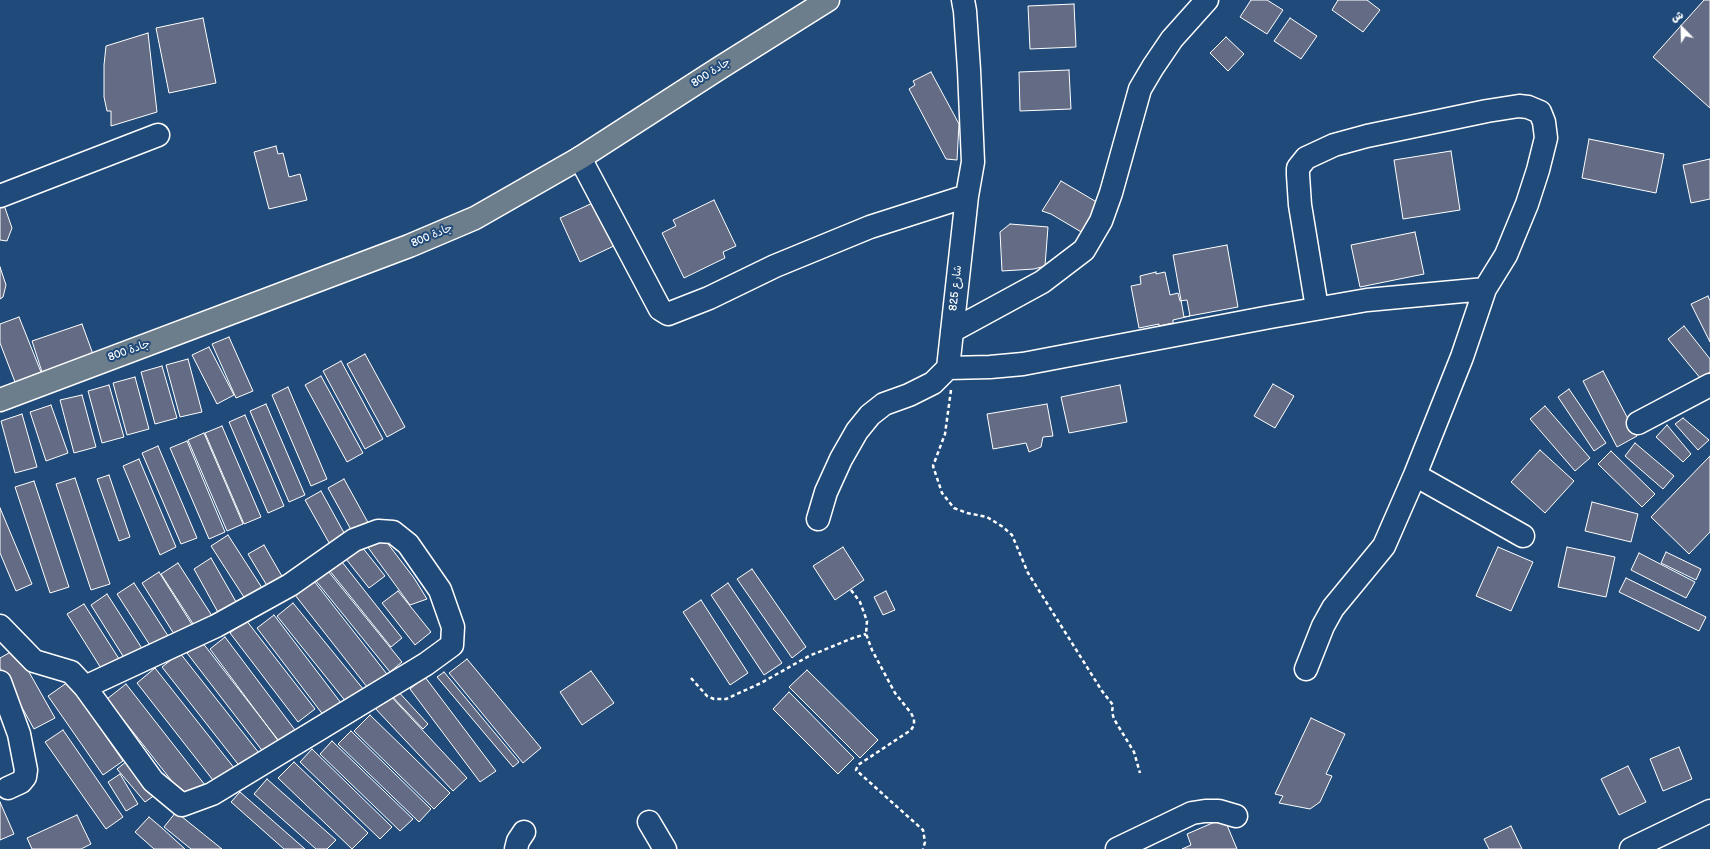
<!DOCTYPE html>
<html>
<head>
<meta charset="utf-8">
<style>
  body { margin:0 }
  #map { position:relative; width:1710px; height:849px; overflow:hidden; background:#1f4a7a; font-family:"Balsamiq Sans","Playpen Sans Arabic",sans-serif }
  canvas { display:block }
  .north { position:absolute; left:1662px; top:8px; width:40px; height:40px; -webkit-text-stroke:3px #1f4a7a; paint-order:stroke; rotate:337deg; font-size:11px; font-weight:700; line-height:16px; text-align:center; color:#fff }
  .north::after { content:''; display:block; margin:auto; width:14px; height:18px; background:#fff; clip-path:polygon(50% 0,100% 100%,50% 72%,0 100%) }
</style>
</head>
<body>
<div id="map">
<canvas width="1710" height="849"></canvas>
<div class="north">ش</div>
</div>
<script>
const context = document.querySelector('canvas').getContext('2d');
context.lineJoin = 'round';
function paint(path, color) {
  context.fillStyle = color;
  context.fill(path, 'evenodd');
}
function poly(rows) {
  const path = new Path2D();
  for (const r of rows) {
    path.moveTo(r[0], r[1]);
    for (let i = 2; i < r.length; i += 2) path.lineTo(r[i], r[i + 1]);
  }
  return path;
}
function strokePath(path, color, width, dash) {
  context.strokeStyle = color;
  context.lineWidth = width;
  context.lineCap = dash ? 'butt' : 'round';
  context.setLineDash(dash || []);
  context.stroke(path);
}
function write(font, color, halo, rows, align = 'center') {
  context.font = font + ' "Balsamiq Sans","Playpen Sans Arabic",sans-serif';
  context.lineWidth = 4;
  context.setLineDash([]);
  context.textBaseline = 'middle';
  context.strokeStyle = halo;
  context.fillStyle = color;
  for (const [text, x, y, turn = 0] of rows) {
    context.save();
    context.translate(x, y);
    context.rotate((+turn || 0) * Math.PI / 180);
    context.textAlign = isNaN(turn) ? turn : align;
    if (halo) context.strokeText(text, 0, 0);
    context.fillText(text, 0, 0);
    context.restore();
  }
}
const building = poly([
  [1251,0,1267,0,1283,10,1267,34,1240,17,1251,0],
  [1338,0,1367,0,1380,10,1363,32,1332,10,1338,0],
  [1704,0,1710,0,1710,108,1653,57,1704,0],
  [1074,4,1076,47,1030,49,1028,6,1074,4],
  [203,18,216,83,169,93,156,28,203,18],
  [1290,18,1317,36,1301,59,1274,41,1290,18],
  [148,33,157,112,111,126,111,111,107,111,104,97,104,65,106,46,148,33],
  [1226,37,1244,54,1228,71,1210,53,1226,37],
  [1069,70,1071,109,1020,111,1019,72,1069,70],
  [931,72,959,124,957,160,946,159,909,89,915,85,913,81,931,72],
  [1589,139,1664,154,1656,193,1582,178,1589,139],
  [276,146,278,154,283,153,289,177,300,174,307,200,269,209,254,152,276,146],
  [1451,151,1460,210,1403,219,1394,160,1451,151],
  [1710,159,1710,199,1691,203,1683,165,1710,159],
  [1061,181,1100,204,1083,233,1051,214,1042,211,1061,181],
  [714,200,736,246,723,252,725,258,684,278,662,233,676,226,673,220,714,200],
  [597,201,618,244,580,262,560,218,597,201],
  [4,205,12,228,7,241,0,240,0,207,4,205],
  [1010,224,1048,227,1045,266,1034,269,1002,271,1000,232,1010,224],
  [1415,232,1424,274,1360,287,1351,245,1415,232],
  [1227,245,1238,307,1184,317,1173,255,1227,245],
  [0,267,6,285,3,297,0,299,0,267],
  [1156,272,1156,274,1165,272,1170,295,1178,293,1180,301,1187,300,1190,316,1173,320,1173,323,1159,326,1159,324,1139,328,1131,286,1141,284,1140,276,1156,272],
  [1708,296,1710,301,1710,342,1691,304,1708,296],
  [19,317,41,372,15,382,0,343,0,324,19,317],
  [82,324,94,357,43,375,32,341,82,324],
  [1684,326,1710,359,1710,372,1701,379,1668,339,1684,326],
  [229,337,253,391,236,398,212,344,229,337],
  [209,347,234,395,217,404,192,355,209,347],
  [365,354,405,427,387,437,347,364,365,354],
  [188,359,202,412,180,417,166,365,188,359],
  [341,361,383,439,365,449,323,371,341,361],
  [162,366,177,418,155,424,141,372,162,366],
  [1603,371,1637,436,1617,447,1583,381,1603,371],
  [321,376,363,453,347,462,305,385,321,376],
  [135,377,149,429,127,435,113,383,135,377],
  [1273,384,1294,396,1275,428,1254,416,1273,384],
  [109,385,124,437,102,443,88,391,109,385],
  [1120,385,1127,422,1069,433,1061,397,1120,385],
  [288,387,327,479,311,486,272,395,288,387],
  [1569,389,1606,443,1594,451,1558,397,1569,389],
  [82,395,96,447,74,453,60,400,82,395],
  [266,404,305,495,289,502,250,411,266,404],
  [1047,404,1053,436,1043,437,1041,447,1029,452,1026,443,993,449,987,414,1047,404],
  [51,405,68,453,46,461,30,412,51,405],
  [1545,406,1590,458,1575,471,1530,419,1545,406],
  [22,414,37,467,15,473,1,421,22,414],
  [245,415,284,506,268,513,229,422,245,415],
  [1683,418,1709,440,1698,450,1675,424,1683,418],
  [1667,425,1691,454,1683,462,1656,437,1667,425],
  [222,426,261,517,244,524,205,433,222,426],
  [204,433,243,524,227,531,188,440,204,433],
  [187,441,225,532,209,539,170,448,187,441],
  [1635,443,1674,476,1663,489,1625,456,1635,443],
  [158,446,197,538,181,544,142,453,158,446],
  [1540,450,1574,481,1545,513,1511,482,1540,450],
  [1611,451,1655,494,1642,507,1598,464,1611,451],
  [1710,456,1710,532,1689,554,1651,517,1710,456],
  [139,459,176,547,160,555,123,466,139,459],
  [109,475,130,537,119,541,97,479,109,475],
  [75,478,110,584,91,590,56,484,75,478],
  [344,479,371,528,355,537,328,488,344,479],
  [34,481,69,587,50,593,15,487,34,481],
  [321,491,348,540,332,548,305,500,321,491],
  [1592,502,1638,514,1631,542,1585,531,1592,502],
  [0,508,32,584,16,591,0,553,0,508],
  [228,535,266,594,249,605,211,546,228,535],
  [382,536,414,578,427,599,410,605,367,546,382,536],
  [264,545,287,585,272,594,248,554,264,545],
  [362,547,385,576,369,588,346,559,362,547],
  [843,547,864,580,835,600,813,566,843,547],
  [1498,547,1533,562,1511,611,1476,596,1498,547],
  [1567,547,1615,557,1606,597,1558,587,1567,547],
  [1666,552,1701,569,1696,580,1661,563,1666,552],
  [1639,553,1695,582,1686,598,1631,570,1639,553],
  [211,558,239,607,220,616,194,569,211,558],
  [342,562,402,638,391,647,330,571,342,562],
  [178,563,216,622,199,633,161,574,178,563],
  [752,569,806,647,792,658,737,579,752,569],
  [328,571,402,662,390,672,316,581,328,571],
  [159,572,196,631,179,642,142,583,159,572],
  [1626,578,1706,617,1699,631,1619,592,1626,578],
  [314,581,390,678,371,692,295,595,314,581],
  [134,583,172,642,155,653,117,594,134,583],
  [728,583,782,663,764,675,711,595,728,583],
  [398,591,431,632,415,645,382,603,398,591],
  [886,591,895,610,883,615,874,597,886,591],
  [107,594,145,653,128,664,91,605,107,594],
  [701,600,748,673,730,685,683,612,701,600],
  [293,603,364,690,347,703,277,616,293,603],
  [84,604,121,662,104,673,67,614,84,604],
  [274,615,341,703,324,716,257,628,274,615],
  [246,620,315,709,298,722,230,633,246,620],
  [225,637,298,734,282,746,210,649,225,637],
  [202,642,279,741,264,753,187,653,202,642],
  [16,649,55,718,34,729,0,668,0,658,16,649],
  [180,653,259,753,241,768,162,667,180,653],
  [467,659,541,748,523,763,449,673,467,659],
  [155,668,235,769,216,784,137,683,155,668],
  [807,670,878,740,860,758,789,687,807,670],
  [591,671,614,703,582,725,560,692,591,671],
  [444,672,519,762,513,767,437,677,444,672],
  [425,677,496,771,480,782,410,689,425,677],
  [68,682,123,761,103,775,48,696,68,682],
  [126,684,205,785,186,799,107,699,126,684],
  [395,688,428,724,423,729,388,692,395,688],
  [387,692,467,778,453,791,373,706,387,692],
  [789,692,854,758,838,774,773,709,789,692],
  [370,715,450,793,434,809,354,731,370,715],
  [1311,718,1345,734,1326,774,1332,776,1320,802,1310,809,1279,803,1283,796,1275,794,1311,718],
  [63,730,123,817,106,829,45,742,63,730],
  [351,731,431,809,419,822,338,744,351,731],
  [332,741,413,819,400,831,320,754,332,741],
  [1679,747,1692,779,1663,791,1650,759,1679,747],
  [312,749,392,827,380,839,300,762,312,749],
  [127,761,155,795,145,802,117,769,127,761],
  [294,762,368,833,352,849,278,778,294,762],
  [1628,766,1646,802,1619,815,1601,779,1628,766],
  [120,774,138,804,126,811,108,782,120,774],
  [267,779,336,840,327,849,316,849,254,794,267,779],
  [240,792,305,849,284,849,231,802,240,792],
  [0,802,14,834,0,840,0,802],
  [176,812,222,849,191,849,164,827,176,812],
  [77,815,91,844,81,849,32,849,27,838,77,815],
  [149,817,162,828,185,849,154,849,135,832,149,817],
  [1224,818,1237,849,1182,849,1191,845,1187,834,1224,818],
  [1511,826,1522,849,1489,849,1484,839,1511,826]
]);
const path = poly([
  [951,390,945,434,933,466,942,493,954,508,967,513,987,517,1003,527,1012,535,1028,573,1102,691,1113,705,1112,712,1114,719,1134,752,1140,773],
  [851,590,860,602,867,621,866,634,872,650,895,693,911,713,914,719,914,725,911,730,858,765,856,770,923,830,925,842,923,849],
  [691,678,707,696,714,699,726,699,761,683,809,656,853,638,866,634]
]);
const minor = poly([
  [580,158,660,309,668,314,709,298,775,266,870,227,967,196],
  [0,196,158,135],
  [952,331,1042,282,1084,250,1101,221,1111,193,1140,89,1153,67,1172,39,1207,0],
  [948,368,990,367,1023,364,1270,317,1367,300,1485,289],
  [1638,423,1710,385],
  [1415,475,1523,536],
  [818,519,826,492,841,459,857,431,870,415,884,404,909,395,933,383,948,368,967,196,973,162,969,70,965,11,963,0],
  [0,626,34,661,71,672,85,687,153,781,182,805,212,794,426,664,452,645,453,627,440,590,408,544,393,532,378,531,354,540,290,585,216,626,85,687],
  [1306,669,1323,626,1333,608,1384,546,1415,475,1462,357,1485,289,1506,255,1527,204,1538,170,1546,138,1544,122,1540,112,1528,107,1519,106,1487,111,1367,136,1334,145,1306,158,1298,168,1298,175,1300,205,1317,308],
  [0,682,19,734,26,770,25,777,21,782,8,788],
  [649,822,665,849],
  [516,849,518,841,524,832],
  [1117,849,1192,813,1205,811,1219,811,1236,816],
  [1631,849,1710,811]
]);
const major = poly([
  [0,400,409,246,475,218,580,158,718,69,828,0]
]);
const streetNames = [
  ["جادة 800",711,73,-33],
  ["جادة 800",432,236,-23],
  ["شارع 825",956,288,-84],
  ["جادة 800",129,351,-20]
];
paint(building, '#636c84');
strokePath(building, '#fff', 1);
strokePath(minor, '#fff', 25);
strokePath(major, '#fff', 25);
strokePath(path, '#fff', 2.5, [4, 3]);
strokePath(minor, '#1f4a7a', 22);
strokePath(major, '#6c7d8c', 22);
write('11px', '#fff', '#1f4a7a', streetNames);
</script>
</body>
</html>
